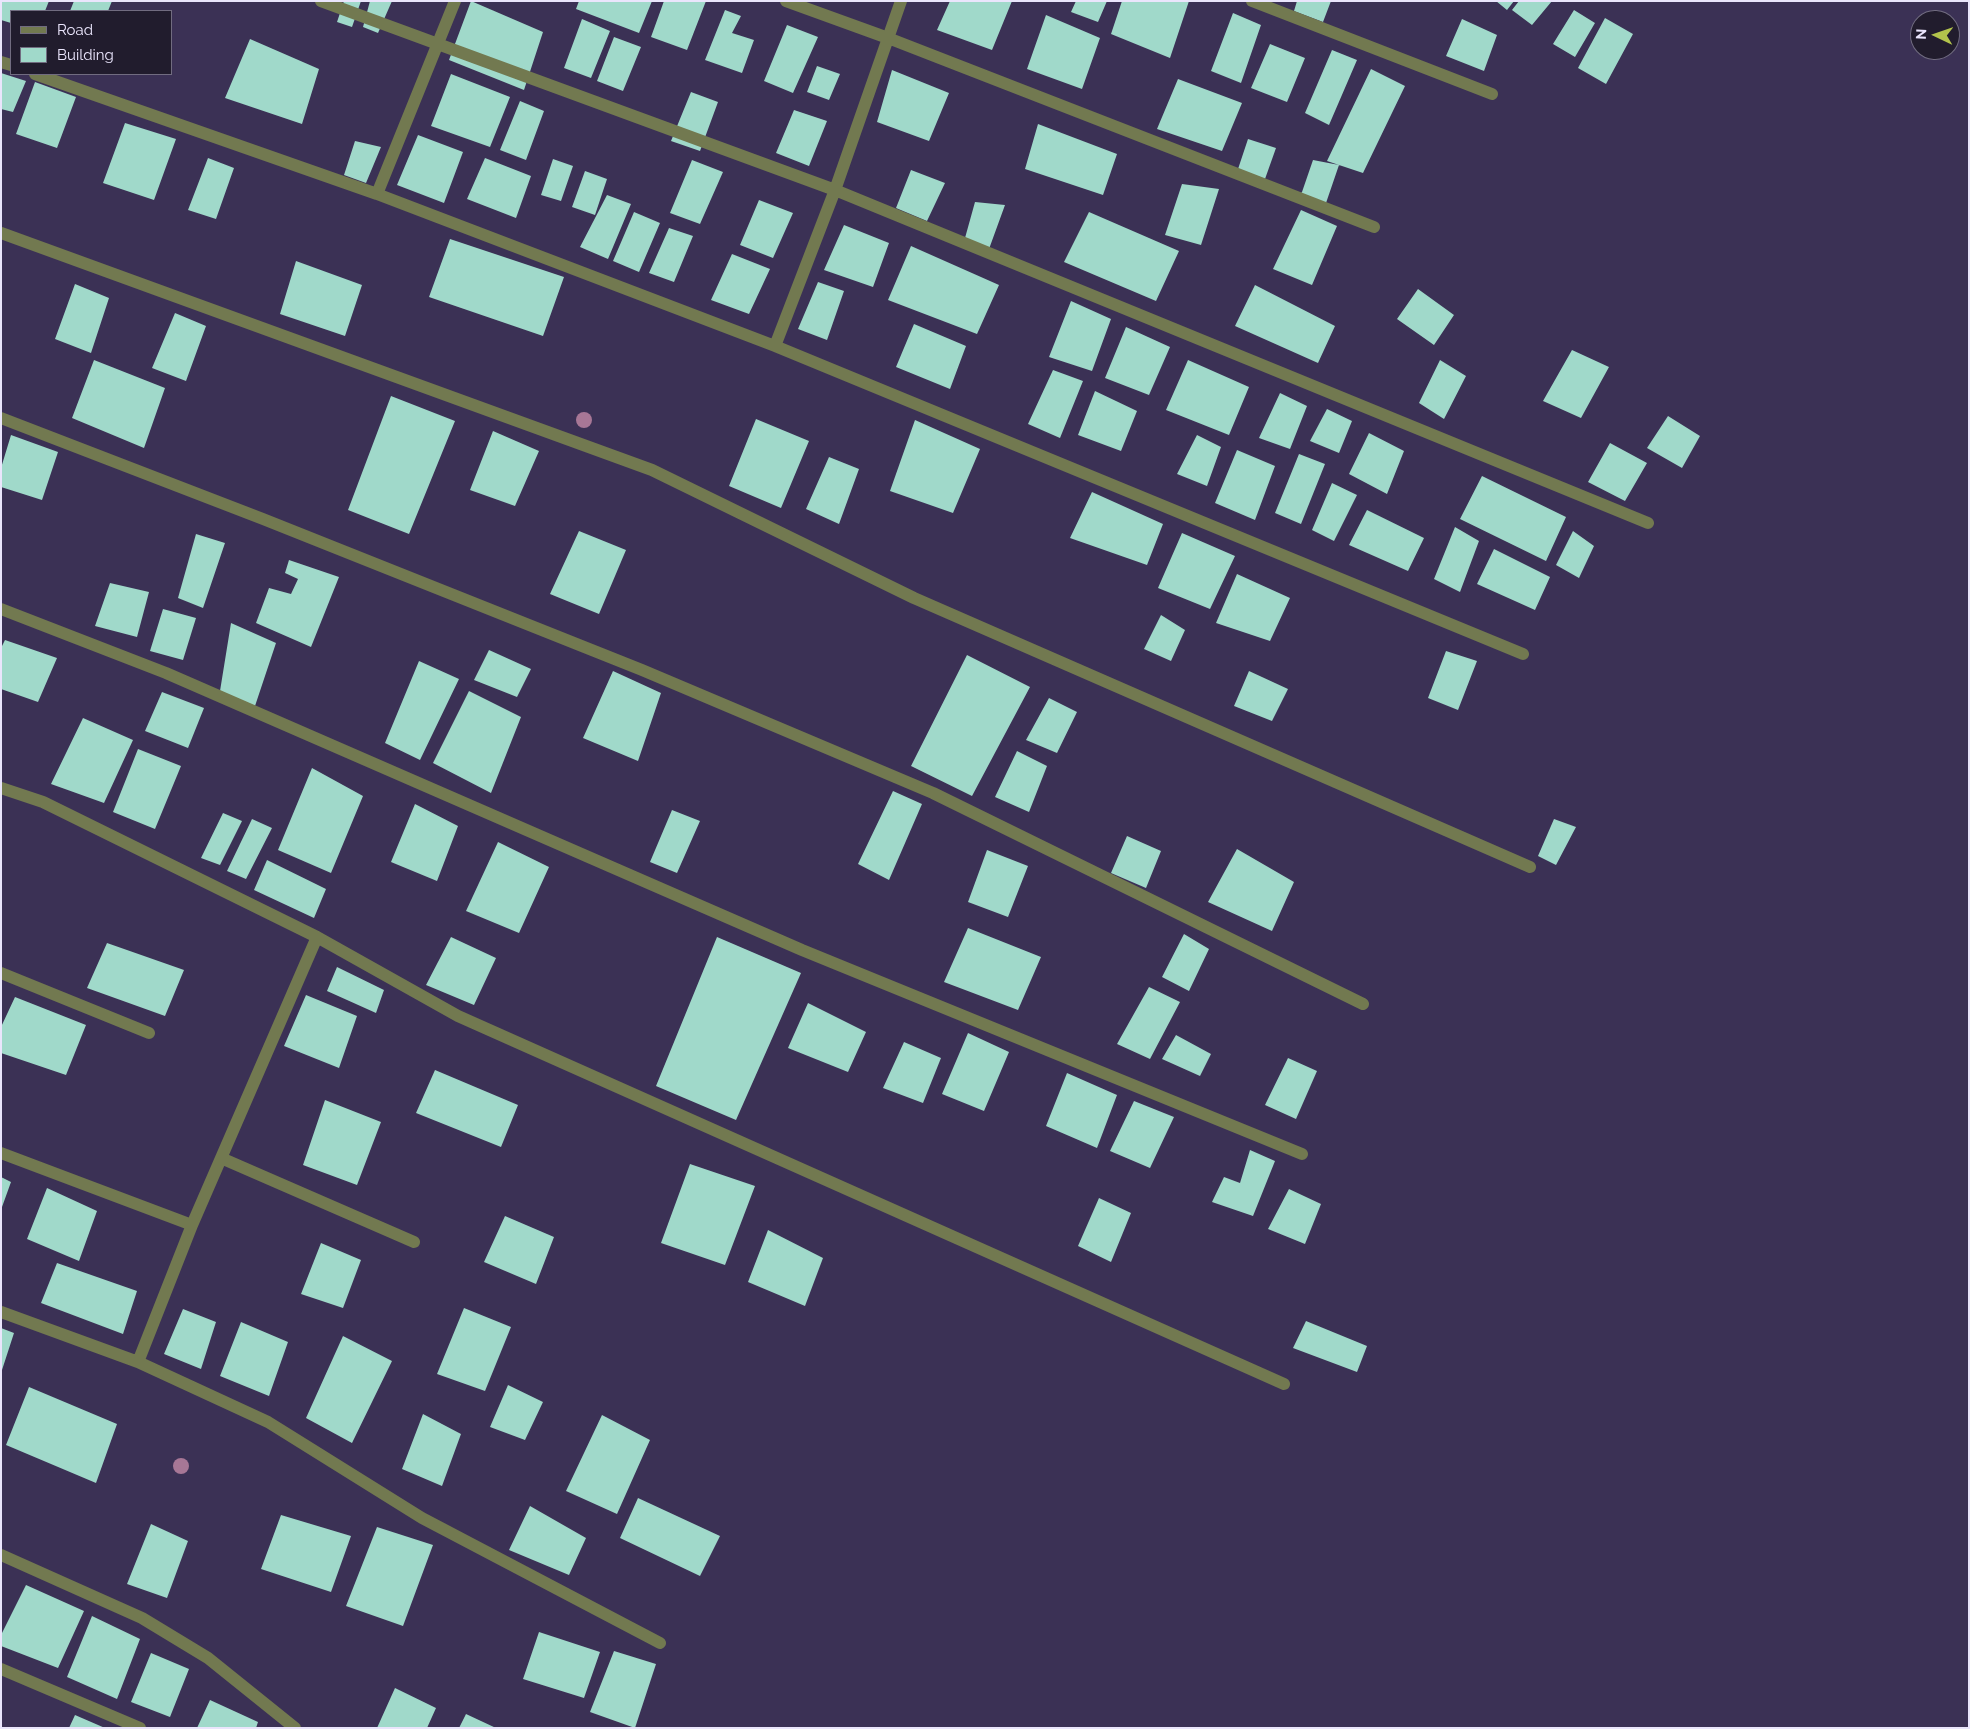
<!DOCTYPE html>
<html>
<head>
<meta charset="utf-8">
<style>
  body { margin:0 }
  #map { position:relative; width:1970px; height:1729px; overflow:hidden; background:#3b3155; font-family:Raleway,sans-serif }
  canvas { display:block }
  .frame { position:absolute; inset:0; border:2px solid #eae5fc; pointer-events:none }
  .legend { position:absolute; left:10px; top:10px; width:162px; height:65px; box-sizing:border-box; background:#211c2d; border:1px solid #716c80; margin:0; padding:6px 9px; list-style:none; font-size:15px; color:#eae5fc }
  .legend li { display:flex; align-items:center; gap:10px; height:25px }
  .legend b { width:25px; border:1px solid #716c80 }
  .north { position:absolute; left:1910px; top:10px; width:50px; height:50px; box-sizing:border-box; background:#211c2d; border:1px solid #716c80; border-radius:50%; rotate:273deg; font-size:14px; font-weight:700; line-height:20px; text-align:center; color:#eae5fc }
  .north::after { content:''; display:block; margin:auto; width:18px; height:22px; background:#b2c34c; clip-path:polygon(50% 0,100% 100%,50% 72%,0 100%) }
</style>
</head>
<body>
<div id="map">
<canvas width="1970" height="1729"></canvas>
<div class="frame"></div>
<ul class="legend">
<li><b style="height:6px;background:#727950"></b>Road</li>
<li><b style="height:14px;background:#a0d9ca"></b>Building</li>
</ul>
<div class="north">N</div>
</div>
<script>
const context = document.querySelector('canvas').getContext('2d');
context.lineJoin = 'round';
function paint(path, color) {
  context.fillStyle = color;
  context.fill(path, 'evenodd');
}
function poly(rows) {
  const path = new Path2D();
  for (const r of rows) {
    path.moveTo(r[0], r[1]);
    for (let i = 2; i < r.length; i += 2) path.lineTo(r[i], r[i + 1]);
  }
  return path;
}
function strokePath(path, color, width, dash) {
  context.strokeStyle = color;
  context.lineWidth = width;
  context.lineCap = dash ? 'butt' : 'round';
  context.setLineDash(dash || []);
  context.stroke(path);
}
const building = poly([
  [1,1,49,1,45,11,11,11,11,23,1,20],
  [74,1,112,1,108,11,70,11],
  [344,1,361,1,352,27,337,22],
  [370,1,392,1,378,33,363,27],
  [471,1,543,32,524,90,449,60],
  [579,1,652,1,639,33,576,9],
  [664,1,706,1,687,50,651,37],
  [950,1,1012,1,992,50,937,30],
  [1076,1,1107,1,1098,22,1071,12],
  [1122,1,1189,1,1170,58,1111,34],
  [1297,1,1331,1,1323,22,1294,11],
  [1496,1,1514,1,1507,10],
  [1519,1,1552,1,1532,25,1512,10],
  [725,10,741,16,732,33,754,40,742,73,705,60],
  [1574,10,1595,23,1575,57,1553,44],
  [1233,13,1261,25,1241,83,1211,71],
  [1046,15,1100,38,1082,89,1027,69],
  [1605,18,1633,34,1606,84,1578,68],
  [582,19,610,31,591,78,564,68],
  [1462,19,1497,35,1484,71,1446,56],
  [787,25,818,37,793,93,764,81],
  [614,37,641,47,623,91,597,81],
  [250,39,319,69,302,124,225,98],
  [1270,44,1305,58,1287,102,1251,88],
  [1332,50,1357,60,1329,125,1305,113],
  [817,66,840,74,829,100,807,92],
  [1371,69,1405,86,1363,173,1327,161],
  [892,70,949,93,929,141,877,122],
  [1,73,26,81,13,112,1,109],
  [451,74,510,97,490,147,431,126],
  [1178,79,1242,103,1222,151,1157,129],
  [35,82,76,97,57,148,16,134],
  [691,92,718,102,700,151,671,141],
  [520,101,544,111,526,160,500,150],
  [794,110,827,121,809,166,776,153],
  [125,123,176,139,154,200,103,183],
  [1038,124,1117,154,1103,195,1025,169],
  [418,135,463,152,444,203,397,185],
  [1248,139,1276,148,1265,179,1238,169],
  [355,141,381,147,366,183,344,175],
  [208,158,234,168,216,219,188,210],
  [485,158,531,176,516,218,467,199],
  [553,159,573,166,561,201,541,195],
  [692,160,723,172,700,224,670,213],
  [1313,160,1339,165,1326,203,1298,197,1302,192],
  [911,170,945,183,927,221,896,208],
  [585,171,607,179,595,215,572,207],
  [1182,184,1219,189,1201,245,1165,235],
  [607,195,631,204,608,259,580,247],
  [759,200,793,213,773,258,740,245],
  [975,202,1005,205,989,249,965,238],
  [1301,210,1337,226,1312,285,1273,269],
  [634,212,660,223,639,272,613,261],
  [1089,212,1179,251,1156,301,1064,262],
  [844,225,889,243,873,287,824,270],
  [669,228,693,236,674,282,649,273],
  [450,239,564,277,543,336,429,297],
  [911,246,999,285,977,334,888,300],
  [732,254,770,269,749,314,711,300],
  [296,261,362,285,345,336,280,314],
  [818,282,844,291,827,340,798,329],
  [75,284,109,298,91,353,55,339],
  [1255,285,1335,326,1318,363,1235,326],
  [1418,289,1454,315,1434,345,1397,319],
  [1071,301,1111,319,1092,371,1049,357],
  [175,313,206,326,186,381,152,368],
  [914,324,966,346,950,389,896,367],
  [1126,327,1170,347,1149,395,1105,378],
  [1572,350,1609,367,1581,418,1543,401],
  [94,360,165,388,144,448,72,418],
  [1188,360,1249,387,1229,435,1166,410],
  [1440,360,1466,376,1444,419,1419,403],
  [1053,370,1083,381,1060,438,1028,424],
  [1095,391,1137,411,1121,451,1078,435],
  [1280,393,1307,406,1290,449,1259,438],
  [391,396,455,421,409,534,348,510],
  [1327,409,1352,421,1339,453,1310,441],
  [1668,416,1700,436,1682,468,1647,448],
  [756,419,809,441,781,508,729,486],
  [915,420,980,449,953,513,890,491],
  [493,431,539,451,515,506,470,490],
  [1369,433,1404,451,1387,494,1349,474],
  [11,435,58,452,42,500,1,487,1,468],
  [1197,435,1221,447,1207,486,1177,474],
  [1610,443,1647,463,1625,501,1588,482],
  [1237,450,1275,466,1255,520,1215,503],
  [1299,454,1325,464,1301,524,1275,513],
  [829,457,859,469,839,524,806,509],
  [1482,476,1566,517,1546,561,1460,519],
  [1332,483,1357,495,1334,541,1312,530],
  [1092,492,1163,524,1147,565,1070,538],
  [1367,510,1424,538,1408,571,1349,545],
  [1455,527,1479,541,1460,592,1434,579],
  [579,531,626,550,599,614,550,594],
  [1573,531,1594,546,1579,578,1556,565],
  [1182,533,1235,556,1210,609,1158,588],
  [196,534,225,543,203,608,178,598],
  [1494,549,1550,577,1535,610,1477,584],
  [289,560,339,577,311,647,256,623,269,588,291,594,298,579,285,573],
  [1237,574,1290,598,1270,641,1216,623],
  [110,583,149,592,137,637,95,626],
  [163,609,196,618,183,660,150,651],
  [1161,615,1185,630,1171,661,1144,649],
  [231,623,276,643,255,706,220,691],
  [5,640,57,658,38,702,1,689,1,648],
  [489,650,531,669,517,697,474,680],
  [1446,651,1477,661,1458,710,1428,698],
  [967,655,1030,687,972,796,911,766],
  [419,661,459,679,420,760,385,743],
  [613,671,661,693,638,761,583,738],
  [1249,671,1288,689,1272,721,1234,706],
  [469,691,521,717,491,793,433,763],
  [162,692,204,708,188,748,145,731],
  [1049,698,1077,712,1057,753,1026,740],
  [83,718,133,740,104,803,51,784],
  [138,749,181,766,155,829,113,812],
  [1017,751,1047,766,1029,812,995,797],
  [312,768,363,796,331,873,278,850],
  [893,791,922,804,889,880,858,864],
  [415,804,458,826,437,881,391,862],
  [672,810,700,821,677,873,650,862],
  [223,813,242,821,220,865,201,858],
  [252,819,272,828,246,879,227,871],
  [1554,819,1576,827,1556,865,1538,856],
  [1127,836,1161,851,1146,888,1111,873],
  [498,842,549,867,519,933,466,911],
  [1237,849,1294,882,1272,931,1208,902],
  [987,850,1028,866,1008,917,968,902],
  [267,860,326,889,314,918,254,890],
  [968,928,1041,957,1018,1010,944,982],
  [1184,934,1209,949,1189,991,1162,977],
  [451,937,496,958,474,1005,426,985],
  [717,937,801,973,736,1120,656,1086],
  [107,943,184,970,165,1016,87,988],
  [337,967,384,990,376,1013,327,991],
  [1149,987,1180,1002,1150,1059,1117,1044],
  [306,995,357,1016,339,1068,284,1046],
  [15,997,86,1025,66,1075,1,1053,1,1027],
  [808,1003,866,1032,848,1072,788,1048],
  [968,1033,1009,1052,984,1111,942,1094],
  [1176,1035,1211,1054,1200,1076,1162,1059],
  [904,1042,941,1058,923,1103,883,1088],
  [1288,1058,1317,1071,1296,1119,1265,1105],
  [435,1070,518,1105,501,1147,416,1113],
  [1067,1073,1117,1095,1097,1148,1046,1126],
  [325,1100,381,1122,357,1185,303,1165],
  [1134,1101,1174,1117,1150,1168,1110,1151],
  [1250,1150,1275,1161,1253,1216,1212,1202,1224,1177,1240,1183],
  [690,1164,755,1186,725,1265,661,1243],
  [1,1177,11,1182,2,1207,1,1207],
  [47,1188,97,1211,79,1261,27,1239],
  [1289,1189,1321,1204,1305,1244,1268,1229],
  [1099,1198,1131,1213,1111,1262,1078,1246],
  [505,1216,554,1237,536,1284,484,1262],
  [768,1230,823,1258,805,1306,748,1282],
  [321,1243,361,1260,343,1308,301,1294],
  [57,1263,137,1291,123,1334,41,1303],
  [464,1308,511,1327,485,1391,437,1374],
  [183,1309,216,1322,201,1369,164,1354],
  [1306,1321,1367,1346,1357,1372,1293,1348],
  [241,1322,288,1342,269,1396,220,1376],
  [1,1328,14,1333,2,1370,1,1370],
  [343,1336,392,1361,352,1443,306,1418],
  [508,1385,543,1402,525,1440,490,1427],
  [29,1387,117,1424,96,1483,6,1445],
  [423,1414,461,1434,442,1486,402,1469],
  [602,1415,650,1440,617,1514,566,1491],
  [638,1498,720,1536,700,1576,620,1538],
  [530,1506,586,1538,569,1575,509,1550],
  [281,1515,351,1536,331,1592,261,1569],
  [151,1524,188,1541,167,1598,127,1584],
  [377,1527,433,1545,403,1626,346,1606],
  [26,1585,84,1611,58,1668,1,1646,1,1635],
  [92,1616,140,1639,117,1699,67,1677],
  [539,1632,600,1652,584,1698,523,1679],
  [614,1651,656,1664,635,1728,590,1712],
  [151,1653,189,1669,170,1717,131,1702],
  [395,1688,436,1708,427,1728,377,1728],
  [210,1700,258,1722,256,1728,197,1728],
  [466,1714,496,1728,459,1728],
  [75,1715,105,1728,69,1728]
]);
const minor = poly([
  [321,1,835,190,1648,523],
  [786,1,888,38,1374,227],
  [1252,1,1492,94],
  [1,62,11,65],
  [35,74,377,194,775,346,1523,654],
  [377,194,455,1],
  [1,233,652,470,914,598,1530,867],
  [775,346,835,190,901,1],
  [1,418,263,519,642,670,933,793,1363,1004],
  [1,609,166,673,802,950,1302,1154],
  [1,788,43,802,317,937,458,1016,1284,1384],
  [1,973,149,1033],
  [1,1153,192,1225],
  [221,1158,414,1242],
  [1,1312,138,1362,268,1422,422,1518,660,1643],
  [138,1362,192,1225,317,937],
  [1,1555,142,1618,208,1658,295,1728],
  [1,1669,140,1728]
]);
const trees = [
  [584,420],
  [181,1466]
];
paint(building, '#a0d9ca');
strokePath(minor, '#727950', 12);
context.fillStyle = '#a77796';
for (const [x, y] of trees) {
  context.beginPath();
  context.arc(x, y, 8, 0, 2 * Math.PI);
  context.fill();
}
</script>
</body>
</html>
